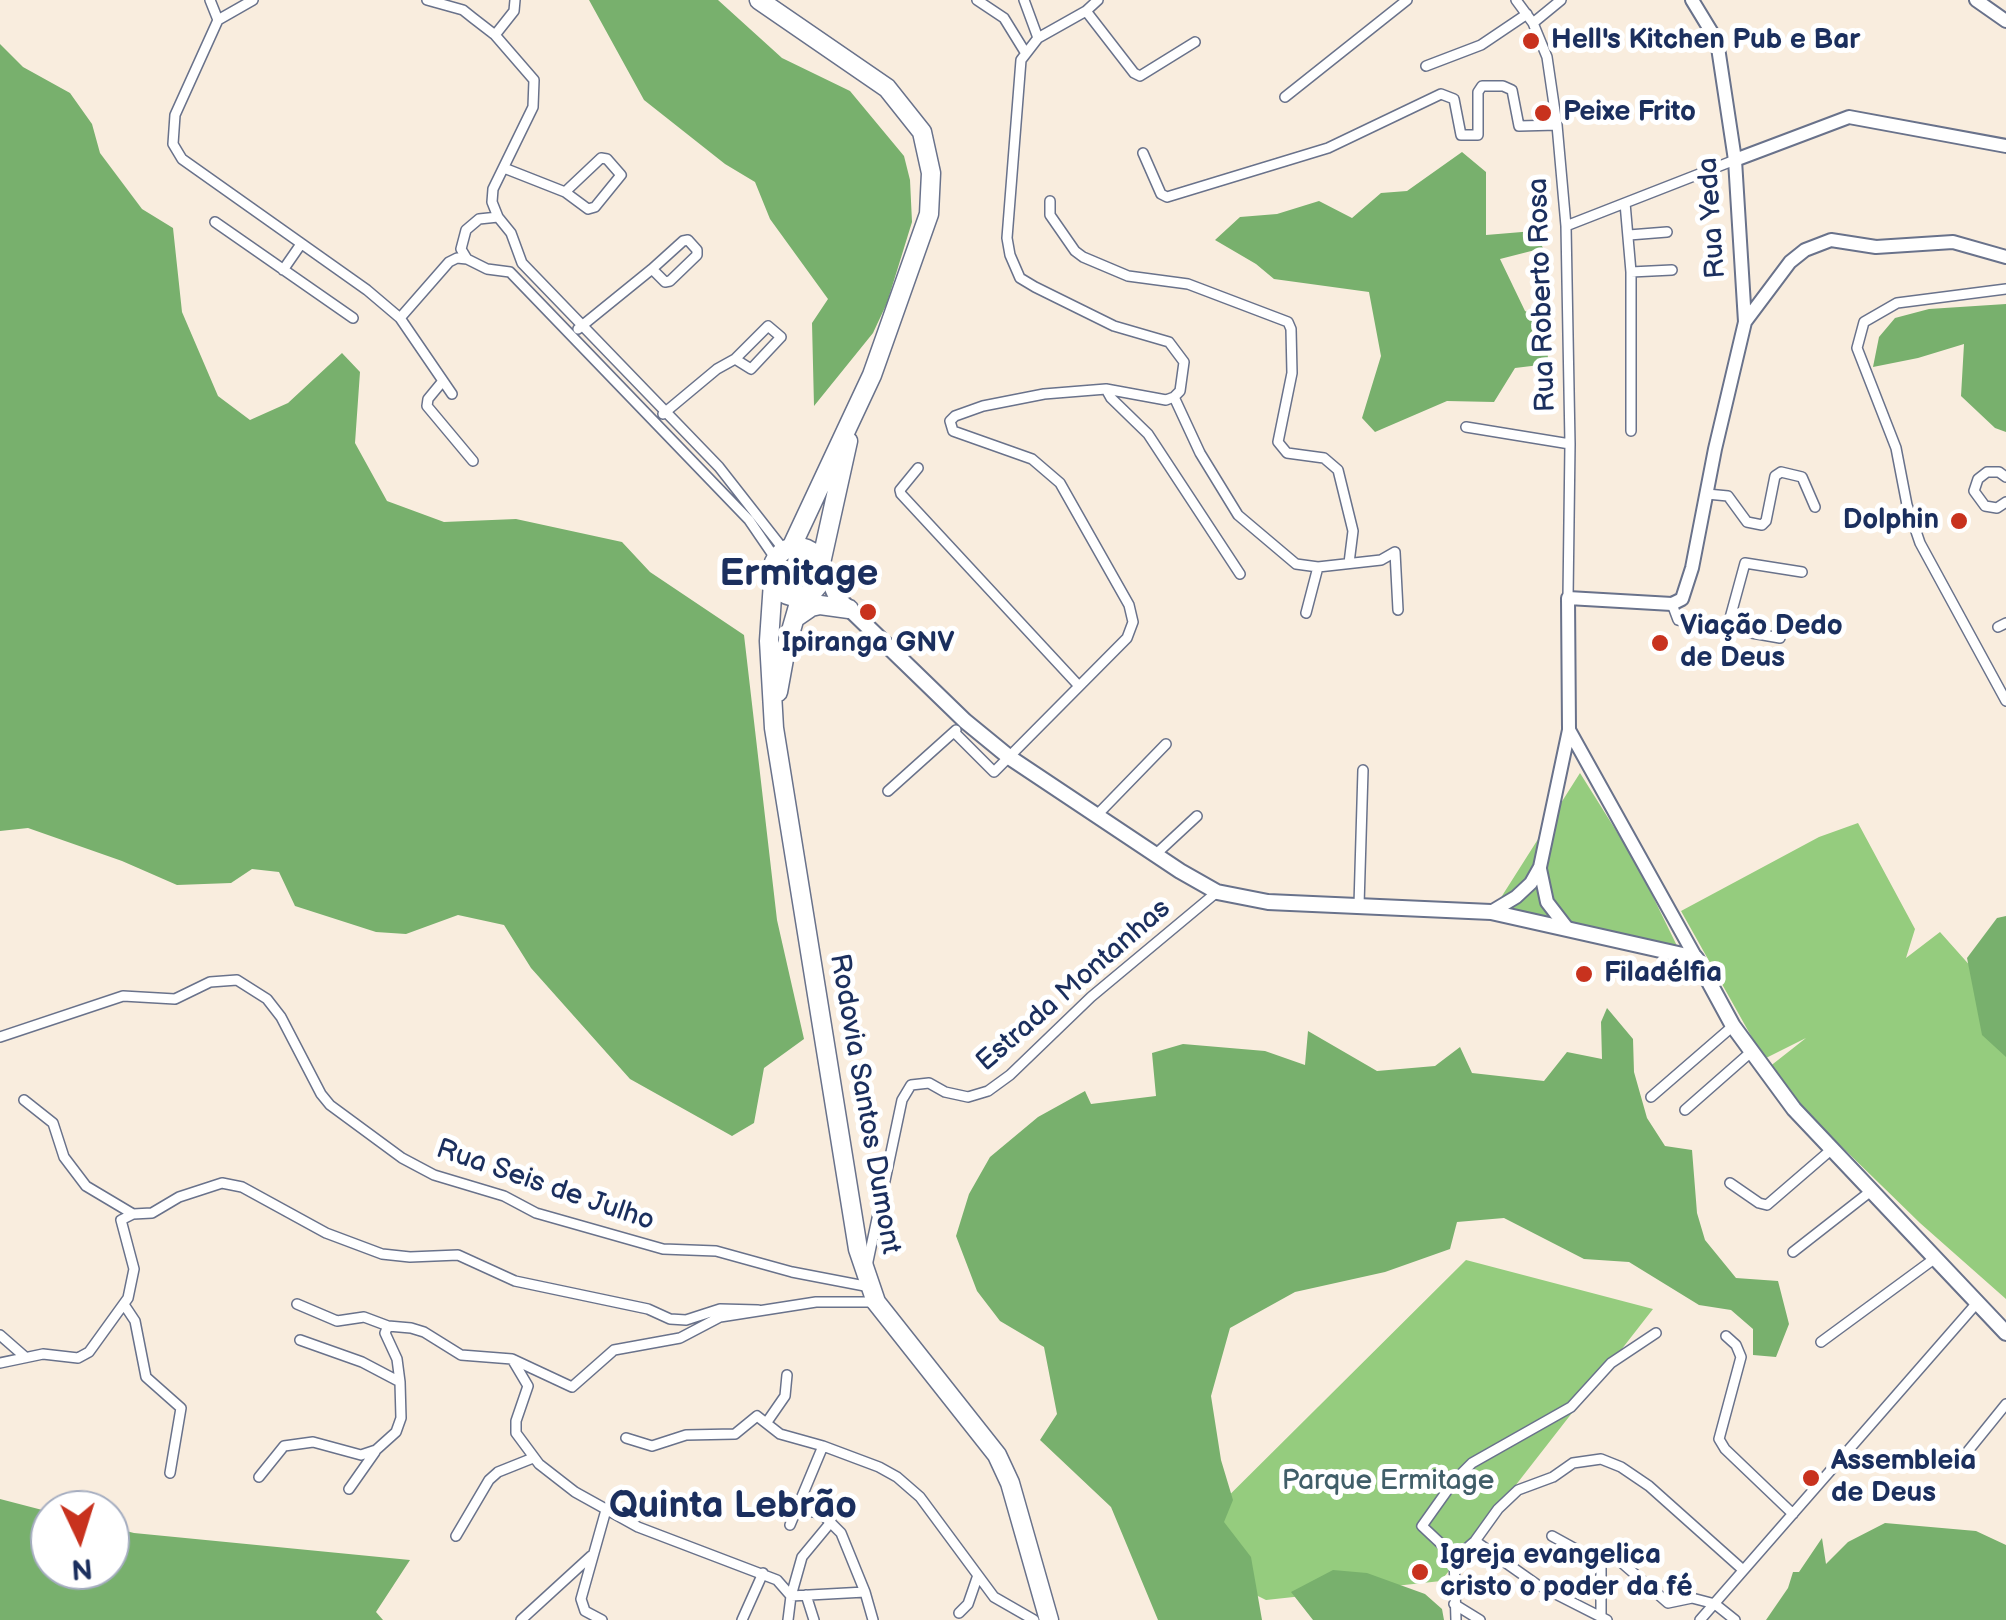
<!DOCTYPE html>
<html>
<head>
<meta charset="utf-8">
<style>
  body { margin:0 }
  #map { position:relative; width:2006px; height:1620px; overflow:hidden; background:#f9edde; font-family:"Balsamiq Sans",sans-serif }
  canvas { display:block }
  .north { position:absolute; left:30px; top:1490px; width:100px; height:100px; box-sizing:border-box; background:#fff; border:2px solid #a4acbf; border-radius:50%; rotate:176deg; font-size:28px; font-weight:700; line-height:40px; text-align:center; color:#1b2f5e }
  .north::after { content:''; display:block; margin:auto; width:35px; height:45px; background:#c8321e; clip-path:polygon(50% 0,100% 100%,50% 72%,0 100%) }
</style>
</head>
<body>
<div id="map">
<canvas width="2006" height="1620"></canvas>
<div class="north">N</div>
</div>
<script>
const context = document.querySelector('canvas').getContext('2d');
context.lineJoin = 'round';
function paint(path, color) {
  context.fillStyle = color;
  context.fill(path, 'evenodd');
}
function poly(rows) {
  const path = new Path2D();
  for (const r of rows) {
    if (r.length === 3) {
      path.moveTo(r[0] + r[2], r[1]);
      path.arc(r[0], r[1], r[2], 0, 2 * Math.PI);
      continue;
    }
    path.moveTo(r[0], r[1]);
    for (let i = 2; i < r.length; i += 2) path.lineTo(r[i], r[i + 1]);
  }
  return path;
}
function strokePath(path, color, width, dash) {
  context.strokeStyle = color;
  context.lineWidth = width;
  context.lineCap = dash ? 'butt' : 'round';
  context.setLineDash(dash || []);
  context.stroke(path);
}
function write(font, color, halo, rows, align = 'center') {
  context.font = font + ' "Balsamiq Sans",sans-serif';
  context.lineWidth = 10;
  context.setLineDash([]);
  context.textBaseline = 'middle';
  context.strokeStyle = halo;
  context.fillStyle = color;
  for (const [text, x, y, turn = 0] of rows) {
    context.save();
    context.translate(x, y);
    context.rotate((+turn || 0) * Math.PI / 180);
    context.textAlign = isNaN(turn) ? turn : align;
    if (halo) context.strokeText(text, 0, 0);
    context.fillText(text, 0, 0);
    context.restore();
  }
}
const green = poly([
  [1580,773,1637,864,1680,952,1488,918],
  [1858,823,1915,929,1906,958,1940,932,2006,1006,2006,1299,1920,1223,1764,1071,1806,1038,1764,1059,1681,911,1819,837],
  [1466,1260,1653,1309,1441,1581,1266,1600,1171,1553]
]);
const forest = poly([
  [589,0,718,0,782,58,850,91,904,156,910,180,912,222,887,303,873,333,814,406,812,323,828,299,770,219,755,182,725,164,644,100],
  [0,44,23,67,70,93,92,124,100,153,142,209,173,228,182,312,218,396,250,420,288,403,342,353,360,372,355,443,387,501,444,522,516,519,622,542,650,572,744,635,777,920,804,1039,764,1068,754,1123,732,1136,630,1079,531,968,504,925,458,915,406,934,376,932,295,906,279,872,252,869,231,883,177,885,122,861,28,828,0,831],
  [1462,152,1486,172,1486,235,1534,231,1543,248,1500,259,1525,311,1547,321,1548,364,1515,368,1494,402,1447,401,1375,432,1362,418,1381,356,1369,292,1274,279,1256,264,1215,240,1240,217,1277,214,1319,201,1352,218,1381,193,1407,191],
  [2006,304,2006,432,1995,428,1961,396,1964,344,1918,358,1873,367,1879,337,1895,318,1929,309],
  [2006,916,2006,1057,1982,1035,1967,958,1997,918],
  [1607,1008,1633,1039,1634,1072,1647,1118,1665,1146,1692,1150,1697,1213,1705,1240,1736,1278,1778,1281,1789,1324,1776,1357,1753,1355,1753,1329,1731,1310,1699,1305,1629,1262,1584,1259,1504,1218,1457,1222,1450,1249,1385,1272,1295,1292,1230,1328,1211,1396,1221,1460,1233,1500,1224,1522,1251,1557,1262,1620,1158,1620,1111,1507,1040,1440,1057,1414,1044,1347,1000,1321,977,1291,956,1236,969,1194,990,1157,1038,1117,1085,1091,1091,1104,1156,1096,1152,1053,1183,1044,1265,1051,1305,1065,1308,1031,1377,1071,1435,1066,1460,1047,1472,1073,1544,1081,1567,1052,1602,1059,1601,1022],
  [0,1499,50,1512,50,1570,110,1570,110,1527,134,1533,410,1560,376,1612,383,1620,0,1620],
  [1885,1523,1976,1531,2006,1545,2006,1620,1766,1620,1788,1588,1793,1572,1799,1572,1822,1538,1826,1564,1848,1542],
  [1333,1570,1367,1573,1425,1594,1442,1609,1444,1620,1313,1620,1291,1592]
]);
const street = poly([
  [210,0,218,20],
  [253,0,218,20,175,115,173,144,182,159,367,290,400,318,449,262,457,258,467,259,487,269,510,272,749,520,775,558],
  [427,0,463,10,473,18,495,35,534,80,533,107,493,189,492,202,498,217,511,233,522,263,719,467,784,550],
  [977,0,1004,18,1025,52],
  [1024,0,1038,38],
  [1098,0,1086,11,1038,38,1021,60,1007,238,1010,255,1020,278,1035,287,1114,326,1169,342,1184,362,1180,391,1174,397],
  [1516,0,1533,23,1547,57,1557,125,1566,226,1570,444,1568,598],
  [1086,11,1134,73,1140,76,1195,42],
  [1533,23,1561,0],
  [495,35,514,11,515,0],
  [1426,66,1481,45,1527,14],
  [1285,97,1407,0],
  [1143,153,1161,194,1167,197,1328,148,1441,94,1454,99,1461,135,1478,135,1478,92,1482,86,1503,86,1512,90,1519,126,1557,125],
  [504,168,565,192,588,209,595,207,621,175,607,159,601,158,565,192],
  [1050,201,1050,215,1075,251,1083,257,1128,276,1188,284,1288,322,1291,329,1292,373,1278,442,1287,453,1324,458,1338,470,1353,531,1349,563],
  [1625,203,1631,272,1631,431],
  [215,222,353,318],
  [1566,226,1735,160],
  [1629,235,1667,232],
  [467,259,461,249,466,230,479,219,498,217],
  [283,270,301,244],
  [1631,272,1672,270],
  [2006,289,1897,303,1864,322,1857,348,1896,448,1907,505,1920,543,2006,701],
  [400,318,452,394],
  [578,329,652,269,665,282,670,281,697,255,697,250,688,240,683,241,652,269],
  [442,382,428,399,427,406,473,461],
  [1106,389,1111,398,1148,434,1240,574],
  [1174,397,1200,453,1238,515,1296,564,1318,567,1381,560,1395,552,1398,610],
  [663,414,717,369,735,359,768,326,781,337,751,369,735,359],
  [1466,427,1570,444],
  [918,468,900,490,901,494,1079,686],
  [2006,477,1999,472,1987,472,1978,479,1974,491,1985,506,1997,508,2006,502],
  [1707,494,1728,496,1747,522,1762,525,1766,521,1775,476,1781,472,1802,477,1815,507],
  [1672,604,1678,620,1780,638],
  [1306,613,1318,567],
  [1998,627,2006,623],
  [1727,629,1745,563,1802,572],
  [954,732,994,772,1127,638,1133,622,1129,605,1060,483,1032,459,953,431,950,421,955,416,983,406,1044,394,1106,389,1166,400,1174,397],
  [888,791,956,730],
  [1097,815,1166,744],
  [1156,854,1197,816],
  [1359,905,1363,770],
  [0,1037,123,996,175,999,210,982,237,980,267,999,281,1017,321,1094,330,1105,402,1158,434,1175,504,1196,536,1213,663,1249,716,1251,792,1272,870,1287],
  [1651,1097,1733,1026],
  [24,1100,53,1123,64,1157,86,1186,133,1214],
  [1685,1110,1751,1052],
  [1730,1183,1759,1203,1767,1205,1832,1149],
  [1793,1252,1871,1191],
  [867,1266,902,1100,911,1085,929,1083,945,1092,968,1097,988,1091,1010,1075,1091,997,1217,892],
  [297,1304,337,1321,364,1317,388,1326,411,1328,424,1332,461,1355,512,1359,572,1387,614,1350,680,1338,720,1317,816,1302,876,1302],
  [125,1306,135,1321,146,1377,181,1408,170,1473],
  [1656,1333,1611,1363,1571,1407,1472,1463,1454,1481,1422,1526,1454,1556,1458,1556,1475,1541,1498,1509,1518,1490,1553,1477,1573,1463,1601,1459,1621,1467,1649,1486,1742,1569],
  [0,1335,24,1356],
  [1726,1336,1736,1345,1741,1357,1719,1439,1725,1449,1793,1514],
  [300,1340,362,1362,400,1382],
  [1821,1342,1934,1259],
  [512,1359,528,1386,516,1421,516,1433,539,1464,575,1492,638,1527,777,1580,791,1596,788,1620],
  [0,1363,43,1354,78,1358,89,1352,128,1298,134,1269,121,1220,133,1214,152,1213,179,1197,222,1183,242,1187,326,1233,382,1254,410,1257,458,1255,515,1281,648,1309,670,1319,686,1320,720,1309,758,1310],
  [767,1422,785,1396,787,1375],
  [626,1438,652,1446,686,1435,735,1434,757,1416,780,1434,823,1446,879,1467,897,1477,920,1497,994,1597,1034,1620],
  [1968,1451,2006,1404],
  [259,1477,284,1446,313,1442,361,1455,376,1450,396,1432,401,1418,400,1382,397,1359,385,1333,388,1326],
  [349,1489,375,1452],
  [798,1510,821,1513,841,1533,865,1592],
  [831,1522,802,1557,791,1596,865,1592,873,1620],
  [790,1525,823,1446],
  [456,1536,489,1480,498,1472,533,1458],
  [1552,1536,1601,1563],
  [1475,1541,1536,1584,1607,1620],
  [1454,1556,1456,1620],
  [806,1595,814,1620],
  [1454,1604,1480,1620],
  [959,1613,968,1604,977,1578],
  [1601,1616,1601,1563,1611,1558,1621,1562,1668,1603,1692,1598,1715,1604,1735,1620],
  [521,1620,591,1556],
  [602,1620,585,1611,581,1599,606,1510],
  [742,1620,763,1573],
  [1700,1620,1976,1304]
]);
const secondary = poly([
  [1692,0,1717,41,1735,160,1745,322],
  [1976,0,2006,21],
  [1735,160,1849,117,2006,146],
  [1540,869,1547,902,1567,928],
  [1491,912,1516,897,1531,883,1540,867,1569,730],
  [1696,958,1569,730,1568,598,1672,604,1682,599,1692,568,1715,449,1745,322,1790,262,1805,250,1831,240,1876,247,1953,242,2006,257]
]);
const primary = poly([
  [821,563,835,595,965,721,1009,757,1180,871,1217,892,1268,902,1491,912,1696,958,1733,1026,1794,1109,2006,1333]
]);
const highway = poly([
  [759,0,887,88,922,132,931,173,929,214,872,375,791,548],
  [797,572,25],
  [821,563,848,441],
  [773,582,769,641,774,728,858,1249,876,1302,997,1455,1010,1483,1049,1620],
  [795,618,811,607,820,605,849,609],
  [778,692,786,648,801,596]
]);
const markers = [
  [1531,41,10,"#c8321e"],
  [1543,113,10,"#c8321e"],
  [1959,521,10,"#c8321e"],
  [868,612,10,"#c8321e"],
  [1660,643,10,"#c8321e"],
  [1584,974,10,"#c8321e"],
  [1811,1478,10,"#c8321e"],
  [1420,1572,10,"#c8321e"]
];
const poiNames = [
  ["Hell's Kitchen Pub e Bar",1551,41],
  ["Peixe Frito",1563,113],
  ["Dolphin",1939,521,"right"],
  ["Viação Dedo",1680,627],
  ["de Deus",1680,659],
  ["Ipiranga GNV",868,644,"center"],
  ["Filadélfia",1604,974],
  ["Assembleia",1831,1462],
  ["de Deus",1831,1494],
  ["Igreja evangelica",1440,1556],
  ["cristo o poder da fé",1440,1588]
];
const streetNames = [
  ["Rua Yeda",1713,218,-94],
  ["Rua Roberto Rosa",1543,295,-92],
  ["Estrada Montanhas",1074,986,-41],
  ["Rodovia Santos Dumont",864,1104,80],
  ["Rua Seis de Julho",545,1186,19]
];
const parkNames = [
  ["Parque Ermitage",1388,1482]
];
const districtNames = [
  ["Ermitage",799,575],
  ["Quinta Lebrão",733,1507]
];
paint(green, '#95cc7e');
paint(forest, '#78b06d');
strokePath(street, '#69728b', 12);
strokePath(secondary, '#69728b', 16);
strokePath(primary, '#69728b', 18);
strokePath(highway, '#69728b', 21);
strokePath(street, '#fff', 9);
strokePath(secondary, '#fff', 12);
strokePath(primary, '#fff', 14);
strokePath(highway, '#fff', 18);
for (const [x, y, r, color] of markers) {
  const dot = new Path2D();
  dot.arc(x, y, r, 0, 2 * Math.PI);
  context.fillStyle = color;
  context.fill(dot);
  strokePath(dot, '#fff', 4);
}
write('bold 28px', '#1b2f5e', '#fff', poiNames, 'left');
write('28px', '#1b2f5e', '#fff', streetNames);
write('28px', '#405e68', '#fff', parkNames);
write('bold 38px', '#1b2f5e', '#fff', districtNames);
</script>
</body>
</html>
